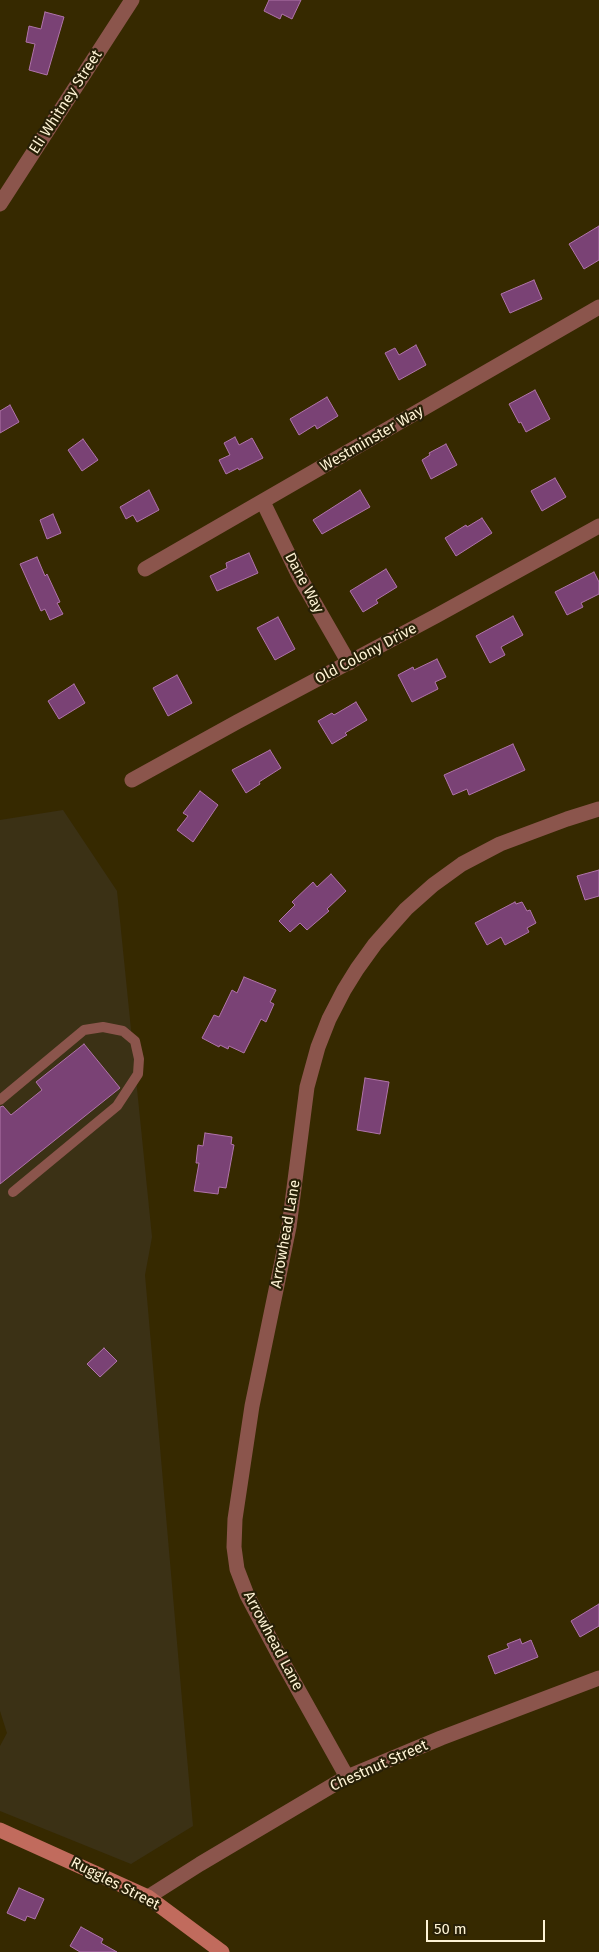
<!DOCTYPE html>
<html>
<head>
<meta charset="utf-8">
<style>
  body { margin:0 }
  #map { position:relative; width:599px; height:1952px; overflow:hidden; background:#362900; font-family:"Fira Sans",sans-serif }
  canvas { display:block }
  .scale { position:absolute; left:426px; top:1920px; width:119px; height:22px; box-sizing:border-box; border:2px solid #fef3d5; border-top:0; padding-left:6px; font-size:15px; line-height:18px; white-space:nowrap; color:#fef3d5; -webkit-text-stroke:4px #282007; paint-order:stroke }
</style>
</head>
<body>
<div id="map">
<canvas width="599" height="1952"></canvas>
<div class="scale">50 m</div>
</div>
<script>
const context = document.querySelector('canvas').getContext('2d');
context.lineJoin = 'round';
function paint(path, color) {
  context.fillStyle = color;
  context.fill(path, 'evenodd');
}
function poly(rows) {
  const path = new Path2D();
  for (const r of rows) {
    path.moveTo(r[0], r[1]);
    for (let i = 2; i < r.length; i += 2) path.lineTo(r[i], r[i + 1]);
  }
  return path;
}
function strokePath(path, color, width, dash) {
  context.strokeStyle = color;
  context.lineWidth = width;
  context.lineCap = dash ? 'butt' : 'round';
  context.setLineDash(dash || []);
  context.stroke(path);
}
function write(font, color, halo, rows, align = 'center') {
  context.font = font + ' "Fira Sans",sans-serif';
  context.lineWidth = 4.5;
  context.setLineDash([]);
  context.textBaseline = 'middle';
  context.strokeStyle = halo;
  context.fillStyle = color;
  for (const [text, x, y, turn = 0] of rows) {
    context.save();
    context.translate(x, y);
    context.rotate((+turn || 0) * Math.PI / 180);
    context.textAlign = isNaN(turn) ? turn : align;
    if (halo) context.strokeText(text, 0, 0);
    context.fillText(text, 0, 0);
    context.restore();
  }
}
const built = poly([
  [63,810,117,891,152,1237,145,1275,193,1826,131,1864,0,1811,0,1746,7,1733,0,1711,0,820]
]);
const building = poly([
  [269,0,301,0,292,19,282,14,280,19,264,11,269,0],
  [45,12,64,17,47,75,29,70,35,44,26,42,29,26,41,29,45,12],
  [599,226,599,260,584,269,569,244,599,226],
  [534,280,542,299,510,313,501,294,534,280],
  [416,345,426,365,399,380,385,353,395,348,399,355,416,345],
  [535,390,550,419,526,432,521,422,519,423,509,404,535,390],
  [327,397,338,416,317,429,315,425,299,435,290,419,327,397],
  [10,405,19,422,0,433,0,411,10,405],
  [235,437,239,445,252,438,263,458,239,470,238,468,226,474,219,460,230,455,224,443,235,437],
  [83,439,98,460,82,471,68,450,83,439],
  [446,444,457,465,431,479,422,460,430,455,429,453,446,444],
  [555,478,566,497,542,511,531,491,555,478],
  [149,490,159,510,137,522,133,515,126,519,120,507,149,490],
  [360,490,370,507,322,534,313,520,360,490],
  [53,514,61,533,47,539,40,520,53,514],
  [482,518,492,533,456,556,445,538,466,525,467,527,482,518],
  [249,553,258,573,217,591,210,576,227,568,226,563,249,553],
  [37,557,45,576,47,574,60,602,57,603,63,614,50,620,45,609,41,611,20,564,37,557],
  [386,569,397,587,376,600,378,603,363,612,350,591,386,569],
  [594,572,599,582,599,594,581,603,583,607,567,615,555,592,594,572],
  [513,616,523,635,501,647,505,655,490,663,476,636,513,616],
  [278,617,295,649,275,660,257,628,278,617],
  [437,659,446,677,435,682,438,689,412,702,398,675,413,667,414,670,437,659],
  [177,675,192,703,168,716,153,688,177,675],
  [74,684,85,703,59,719,48,701,74,684],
  [356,702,367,720,345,733,347,735,332,744,318,721,332,713,334,715,356,702],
  [513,744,525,770,469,795,467,789,453,795,444,775,513,744],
  [270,750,281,768,259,782,260,784,246,793,232,770,270,750],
  [200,791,218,805,193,842,177,830,188,816,183,813,200,791],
  [599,870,599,896,585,900,577,876,599,870],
  [331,874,346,891,327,909,329,911,307,930,300,923,290,932,279,921,295,905,292,902,313,882,317,887,331,874],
  [515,902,516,904,522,902,527,911,530,910,536,923,527,928,529,932,505,945,501,937,487,945,475,923,515,902],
  [244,977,276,990,270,1002,274,1004,266,1022,261,1019,244,1053,229,1046,228,1049,220,1045,219,1047,202,1038,214,1015,219,1017,232,990,237,993,244,977],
  [84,1044,120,1088,0,1184,0,1107,3,1106,11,1115,42,1090,36,1082,84,1044],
  [365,1078,389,1082,380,1134,357,1130,365,1078],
  [205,1133,232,1137,231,1144,234,1145,226,1188,219,1187,218,1194,194,1191,199,1163,196,1163,198,1145,203,1146,205,1133],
  [104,1348,117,1361,100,1377,87,1364,104,1348],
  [599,1604,599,1626,580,1637,571,1621,599,1604],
  [520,1639,522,1644,531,1640,538,1657,495,1674,488,1656,509,1648,507,1644,520,1639],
  [19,1888,44,1899,35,1919,27,1916,25,1921,7,1913,19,1888],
  [81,1927,103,1939,101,1943,117,1952,80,1952,70,1946,81,1927]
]);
const lane = poly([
  [0,1100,84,1030,103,1027,123,1031,135,1041,139,1059,138,1074,117,1106,13,1192]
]);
const street = poly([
  [0,204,132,0],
  [263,502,299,576,349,663],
  [145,569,599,307],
  [132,780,237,722,436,616,599,526],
  [347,1777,281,1659,247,1595,237,1569,234,1547,235,1519,252,1406,289,1227,307,1087,318,1047,329,1019,344,990,357,969,375,944,406,909,433,885,462,864,500,844,567,819,599,809],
  [148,1897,200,1864,345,1778,441,1738,599,1678]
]);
const secondary = poly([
  [0,1830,148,1897,222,1952]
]);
const streetNames = [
  ["Eli Whitney Street",66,102,-57],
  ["Westminster Way",372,439,-30],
  ["Dane Way",304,583,62],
  ["Old Colony Drive",366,654,-28],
  ["Arrowhead Lane",286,1234,-80],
  ["Arrowhead Lane",273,1641,62],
  ["Chestnut Street",379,1766,-24],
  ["Ruggles Street",115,1884,27]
];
paint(built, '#3b3115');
paint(building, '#7a4275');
strokePath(building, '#b074aa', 1);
strokePath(lane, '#8b554c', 10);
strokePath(street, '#8b554c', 15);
strokePath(secondary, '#c16b5d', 15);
write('15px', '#fef3d5', '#282007', streetNames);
</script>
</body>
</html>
